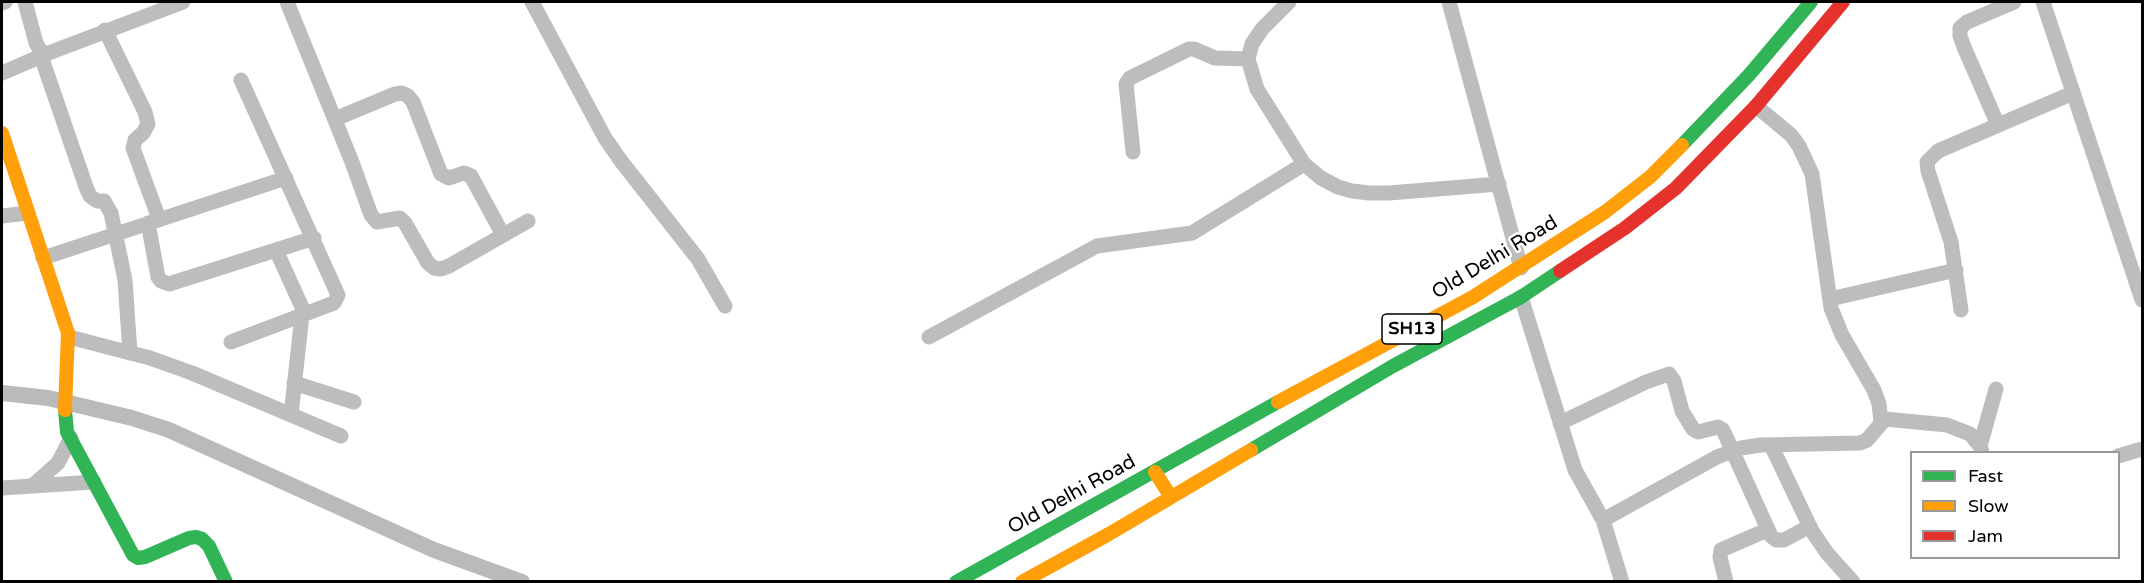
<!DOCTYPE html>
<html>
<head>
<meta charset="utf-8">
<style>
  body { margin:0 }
  #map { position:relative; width:2144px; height:583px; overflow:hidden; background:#fff; font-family:"Varela Round",sans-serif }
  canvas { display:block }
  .frame { position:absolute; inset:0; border:3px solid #000; pointer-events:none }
  .legend { position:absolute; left:1910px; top:451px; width:210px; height:108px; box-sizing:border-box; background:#fff; border:2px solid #999; margin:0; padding:8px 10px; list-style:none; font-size:18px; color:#000 }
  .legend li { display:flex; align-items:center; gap:12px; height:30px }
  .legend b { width:30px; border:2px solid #999 }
</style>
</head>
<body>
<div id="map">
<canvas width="2144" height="583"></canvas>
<div class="frame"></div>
<ul class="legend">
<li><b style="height:8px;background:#30b455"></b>Fast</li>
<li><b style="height:8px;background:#ff9f0a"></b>Slow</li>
<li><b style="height:8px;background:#e5322d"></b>Jam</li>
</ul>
</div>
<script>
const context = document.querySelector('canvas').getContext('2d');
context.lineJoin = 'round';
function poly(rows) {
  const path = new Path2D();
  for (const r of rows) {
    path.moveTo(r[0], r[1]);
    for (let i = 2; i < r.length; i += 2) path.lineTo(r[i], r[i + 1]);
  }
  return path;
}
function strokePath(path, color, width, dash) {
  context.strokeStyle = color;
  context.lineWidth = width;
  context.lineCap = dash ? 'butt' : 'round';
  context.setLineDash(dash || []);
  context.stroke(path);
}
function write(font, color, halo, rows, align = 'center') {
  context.font = font + ' "Varela Round",sans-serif';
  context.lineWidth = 5;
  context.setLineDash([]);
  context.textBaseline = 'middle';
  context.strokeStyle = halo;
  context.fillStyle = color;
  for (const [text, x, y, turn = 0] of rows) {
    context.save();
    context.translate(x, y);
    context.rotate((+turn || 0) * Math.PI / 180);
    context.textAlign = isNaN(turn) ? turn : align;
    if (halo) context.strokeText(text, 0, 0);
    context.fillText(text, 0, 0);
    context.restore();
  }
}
const canal = poly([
  [2,393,48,398,132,418,169,430,434,550,522,582]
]);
const street = poly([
  [25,2,36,43,40,50,46,54,183,2],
  [287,2,352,162,371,215,377,222,400,218,405,223,428,263,434,268,441,269,449,266,528,221],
  [532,2,605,138,621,161,698,259,725,306],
  [1289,2,1262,29,1252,44,1248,59,1257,89,1304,164,1321,178,1338,187,1352,191,1369,193,1389,193,1499,184],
  [1449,2,1521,268],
  [2043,2,2142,300],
  [2,3,5,2],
  [105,30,145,112,148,124,143,133,135,140,133,148,159,219],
  [41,56,86,187,90,196,97,201,104,201,111,213,125,280,130,353],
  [2,73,46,54],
  [1756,106,1791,135,1799,146,1812,174,1831,308,1842,335,1874,390,1879,404,1881,422],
  [335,119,395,94,402,93,408,96,413,102,441,174,449,178,464,173,471,176,503,235],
  [1998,125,1964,47,1960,36,1960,28,1967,22,2014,2],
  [1133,152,1126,84,1130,78,1189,49,1194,49,1215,58,1248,59],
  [2,216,28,213],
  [148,223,158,277,161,281,169,284,314,238],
  [276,250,305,314],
  [43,258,286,178],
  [1521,297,1575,470,1603,520,1622,582],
  [1830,299,1956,270],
  [1961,310,1951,242,1928,171,1927,162,1938,151,2073,93],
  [69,337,150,358,192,373,341,436],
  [929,337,1097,246,1192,233,1304,164],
  [231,342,334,303,338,295,241,80],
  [294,383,354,402],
  [291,415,302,315],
  [1560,423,1646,382,1669,374,1674,381,1682,411,1693,429,1698,432,1718,427,1723,430,1771,536,1776,540,1784,540,1810,526],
  [1771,445,1812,531,1827,553,1853,582],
  [1980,446,1996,389],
  [2118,456,2142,449],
  [32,486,58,463,71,438],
  [2,488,94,482],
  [1603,520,1717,457,1741,448,1761,445,1860,443,1867,440,1885,419,1947,425,1970,434,1980,446,1982,452],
  [1726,582,1720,557,1721,550,1767,530]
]);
const fast = poly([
  [1682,145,1749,75,1811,2],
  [65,410,67,432,133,555,138,558,145,557,189,538,196,537,202,539,209,546,226,582],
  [1251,450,1393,366,1521,297,1560,271],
  [956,582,1278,402]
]);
const slow = poly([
  [2,133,68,333,65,410],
  [1278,402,1473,297,1605,212,1650,177,1682,145],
  [1155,472,1171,497],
  [1022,582,1109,534,1251,450]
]);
const jam = poly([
  [1560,271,1625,228,1676,188,1756,106,1843,2]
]);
const shields = [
  [1412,329,60]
];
const shieldNames = [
  ["SH13",1412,329]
];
const streetNames = [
  ["Old Delhi Road",1495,258,-31],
  ["Old Delhi Road",1072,495,-29]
];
strokePath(canal, '#bababa', 16);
strokePath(street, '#bdbdbd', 15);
strokePath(fast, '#30b455', 14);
strokePath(slow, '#ff9f0a', 14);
strokePath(jam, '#e5322d', 14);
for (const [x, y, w] of shields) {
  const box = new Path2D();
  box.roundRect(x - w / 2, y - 15, w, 30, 4.5);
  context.fillStyle = '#fff';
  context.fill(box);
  strokePath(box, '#000', 1.5);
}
write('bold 18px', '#000', null, shieldNames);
write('20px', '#000', '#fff', streetNames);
</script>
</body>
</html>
